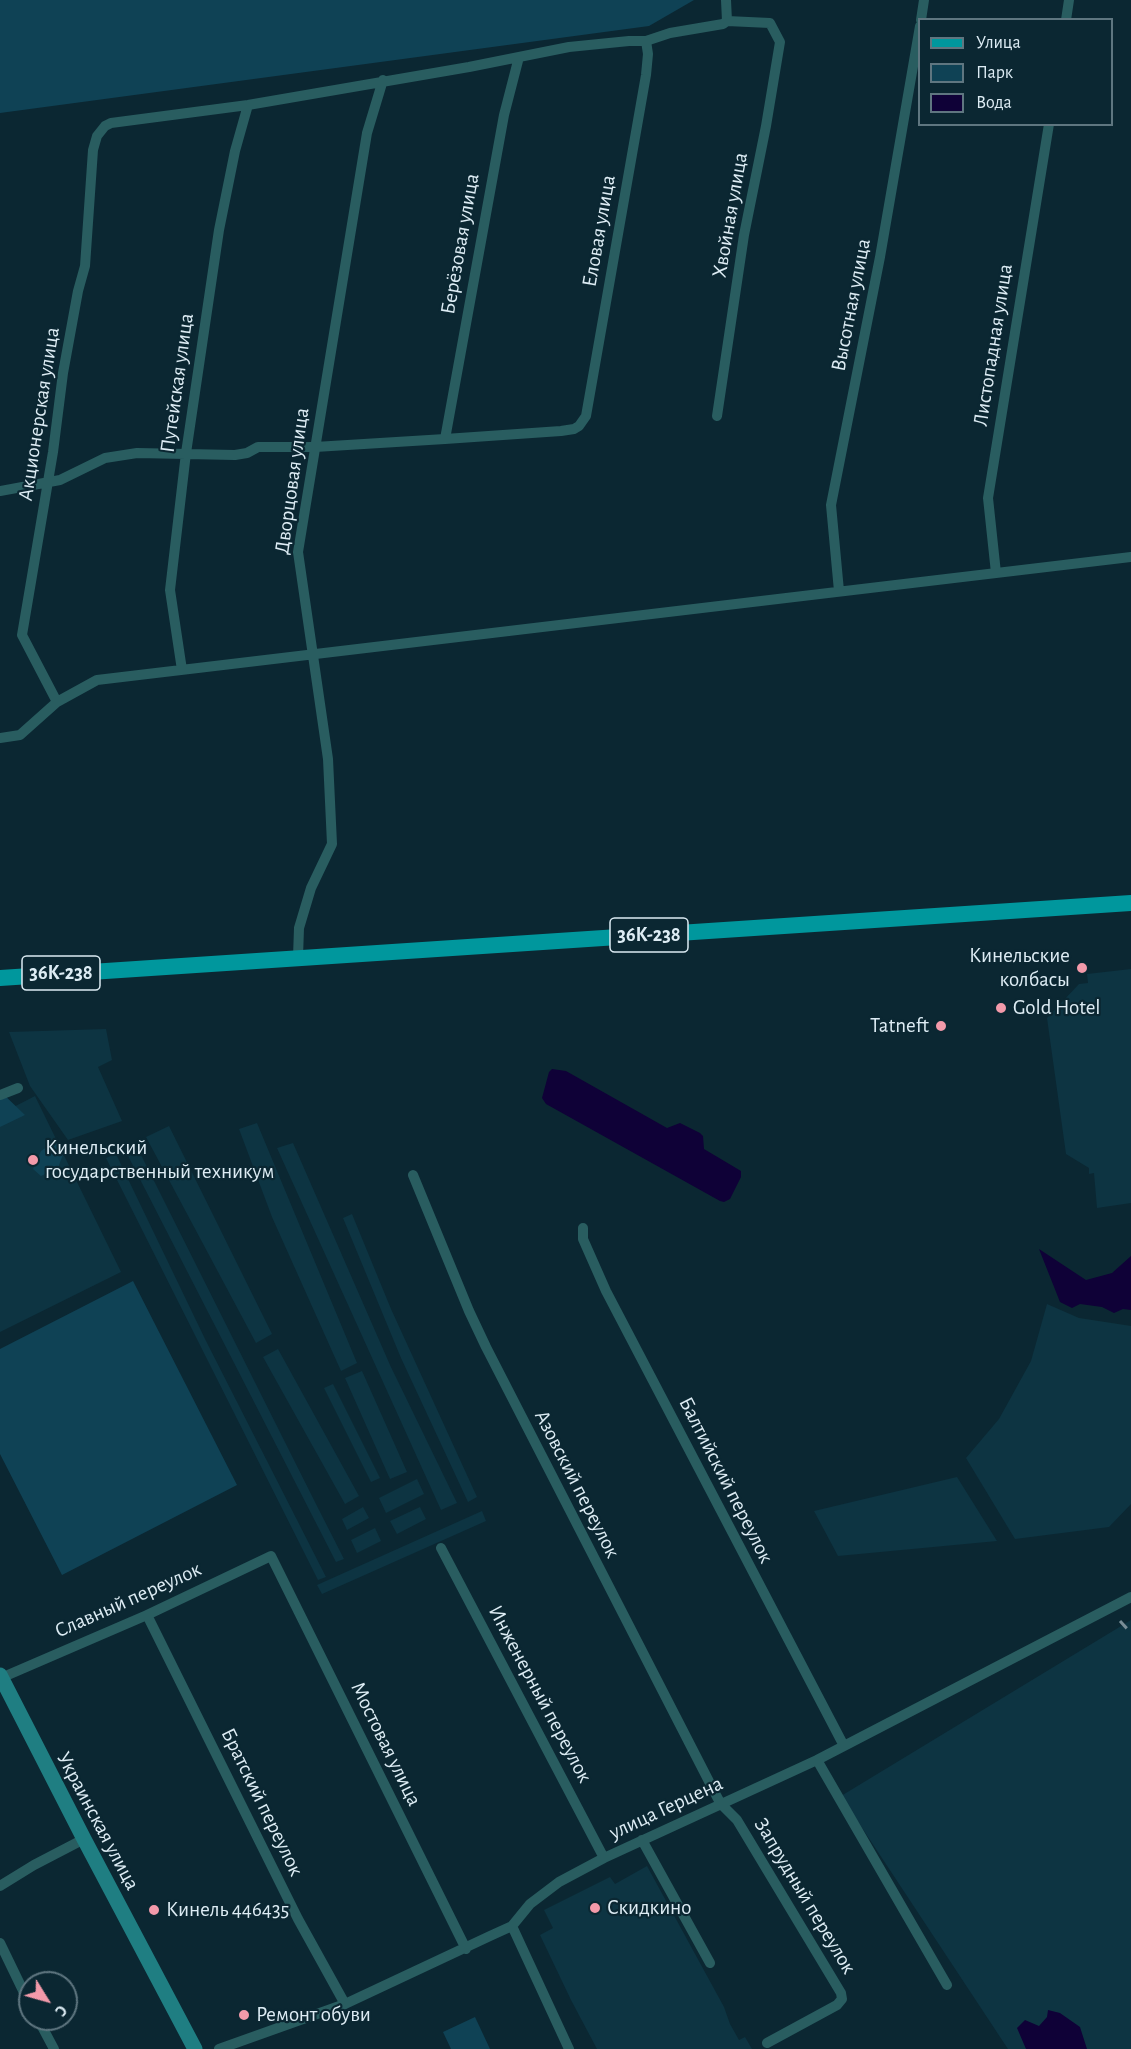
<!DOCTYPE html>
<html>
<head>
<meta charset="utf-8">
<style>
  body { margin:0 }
  #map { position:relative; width:1131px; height:2049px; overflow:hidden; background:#0b2732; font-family:"Alegreya Sans",sans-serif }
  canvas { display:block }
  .legend { position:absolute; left:918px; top:18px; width:195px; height:108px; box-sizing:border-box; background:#0b2732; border:2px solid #5f7680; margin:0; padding:8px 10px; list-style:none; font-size:18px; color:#ddecf4 }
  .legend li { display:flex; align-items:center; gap:12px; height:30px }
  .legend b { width:30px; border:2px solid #5f7680 }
  .north { position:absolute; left:18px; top:1971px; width:60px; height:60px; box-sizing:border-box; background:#0b2732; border:2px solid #5f7680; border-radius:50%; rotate:127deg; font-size:16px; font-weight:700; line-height:24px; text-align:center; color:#ddecf4 }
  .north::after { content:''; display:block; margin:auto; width:21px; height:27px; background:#f39aaa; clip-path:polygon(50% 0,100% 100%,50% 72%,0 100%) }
</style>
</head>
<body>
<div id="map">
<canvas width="1131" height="2049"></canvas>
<ul class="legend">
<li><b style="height:8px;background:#00979d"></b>Улица</li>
<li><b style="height:16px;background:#0f4255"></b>Парк</li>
<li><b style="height:16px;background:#0f0137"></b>Вода</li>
</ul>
<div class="north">С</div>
</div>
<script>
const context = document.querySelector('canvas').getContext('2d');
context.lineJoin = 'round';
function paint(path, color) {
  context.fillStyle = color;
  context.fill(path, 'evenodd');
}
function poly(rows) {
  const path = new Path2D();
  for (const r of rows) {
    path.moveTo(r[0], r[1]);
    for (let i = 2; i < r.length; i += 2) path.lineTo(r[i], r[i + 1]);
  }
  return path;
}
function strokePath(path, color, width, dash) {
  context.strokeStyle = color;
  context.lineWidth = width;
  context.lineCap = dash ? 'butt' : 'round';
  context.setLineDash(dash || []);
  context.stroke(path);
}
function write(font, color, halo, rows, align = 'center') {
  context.font = font + ' "Alegreya Sans",sans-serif';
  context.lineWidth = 4.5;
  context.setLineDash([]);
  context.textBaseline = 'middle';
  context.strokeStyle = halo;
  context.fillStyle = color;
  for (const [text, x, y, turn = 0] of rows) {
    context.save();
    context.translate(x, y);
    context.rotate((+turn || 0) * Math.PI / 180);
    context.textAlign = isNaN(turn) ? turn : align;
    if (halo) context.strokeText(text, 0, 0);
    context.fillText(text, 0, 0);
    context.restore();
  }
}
const built = poly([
  [1131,969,1131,1203,1097,1208,1094,1173,1089,1174,1089,1168,1066,1154,1047,1018,1079,984,1088,983,1087,974],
  [106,1029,112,1060,98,1067,122,1121,68,1140,30,1086,9,1032],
  [35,1096,121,1272,0,1332,0,1114],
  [257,1123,357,1363,341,1371,272,1217,239,1129],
  [169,1126,272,1334,256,1343,146,1137],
  [135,1143,319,1510,344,1559,336,1562,124,1148],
  [293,1143,390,1365,457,1503,441,1510,277,1148],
  [116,1154,206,1341,326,1577,318,1580,106,1158],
  [352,1214,391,1309,477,1497,468,1502,401,1358,343,1218],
  [1047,1304,1079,1318,1131,1326,1131,1504,1109,1527,1015,1539,966,1458,999,1419,1031,1361],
  [278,1349,359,1496,345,1504,263,1357],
  [362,1371,407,1472,390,1479,345,1378],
  [333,1384,380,1478,371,1482,324,1388],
  [957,1477,997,1541,838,1556,814,1511],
  [417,1479,424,1494,386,1513,379,1498],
  [363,1507,369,1518,347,1530,342,1519],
  [420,1507,426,1519,397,1534,390,1521],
  [482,1511,486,1521,322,1594,317,1585],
  [375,1528,381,1541,357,1553,351,1540],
  [1131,1620,1131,2049,1008,2049,841,1796],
  [647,1866,724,2007,730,2024,739,2040,745,2037,752,2049,597,2049,571,2000,540,1935,553,1928,544,1910,610,1877,615,1884]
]);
const green = poly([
  [0,0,694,0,649,26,0,113],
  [0,1091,25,1115,0,1127],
  [56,1141,65,1149,58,1168,41,1176,33,1169,41,1151],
  [133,1281,237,1485,62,1575,0,1454,0,1349],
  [475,2017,490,2049,451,2049,443,2032]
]);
const water = poly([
  [552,1069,566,1071,667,1128,680,1123,700,1133,703,1136,704,1149,741,1171,741,1177,730,1199,724,1202,720,1201,546,1104,542,1098,549,1072],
  [1039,1249,1086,1280,1112,1273,1131,1256,1131,1310,1123,1309,1114,1313,1102,1307,1080,1304,1072,1308,1060,1302],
  [1048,2010,1060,2013,1080,2027,1087,2049,1026,2049,1017,2028,1025,2020,1039,2026,1047,2017]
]);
const street = poly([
  [921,20,924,0],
  [1066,20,1069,0],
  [717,416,744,235,766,126,780,42,770,23,727,21,726,0],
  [445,439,504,115,519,57],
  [0,491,60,480,105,458,137,453,235,455,247,453,258,447,315,447,445,439,561,431,574,429,579,426,586,416,646,75,648,54,646,41],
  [996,573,988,498,1049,124],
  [839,591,831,505,880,257,920,26],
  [182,670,170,590,186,453,219,230,235,151,248,105],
  [57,702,22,635,53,452,63,373,78,291,85,266,93,150,97,136,105,126,111,123,248,105,469,67,569,47,629,41,646,41,670,33,723,24,727,21],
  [0,738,20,735,57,702,97,680,1131,557],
  [298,957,299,928,311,888,332,844,328,759,298,552,367,133,383,80],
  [0,1095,18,1088],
  [413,1175,469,1311,486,1347,717,1797,721,1804,737,1820,841,1993,842,1999,837,2005,767,2043],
  [583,1228,583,1239,606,1291,844,1746],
  [441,1548,604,1858],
  [147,1615,298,1919,345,2004],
  [1,1678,147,1615,271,1556,466,1949],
  [817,1760,947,1985],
  [642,1840,710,1963],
  [0,1886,34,1865,84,1839],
  [512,1926,569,2049],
  [0,1943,30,2005],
  [38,2019,54,2049],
  [219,2049,345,2004,490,1936,512,1926,530,1904,559,1882,604,1858,817,1760,1131,1597]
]);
const secondary = poly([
  [0,1675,84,1839,195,2049]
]);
const primary = poly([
  [0,978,1131,903]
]);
const rail = poly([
  [1120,1621,1131,1633]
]);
const markers = [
  [1082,968,6,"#f39aaa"],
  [1001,1008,6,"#f39aaa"],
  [941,1026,6,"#f39aaa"],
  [33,1160,6,"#f39aaa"],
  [595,1908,6,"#f39aaa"],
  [154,1910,6,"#f39aaa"],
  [244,2015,6,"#f39aaa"]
];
const shields = [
  [649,935,78],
  [61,973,78]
];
const shieldNames = [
  ["36К-238",649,935],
  ["36К-238",61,973]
];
const streetNames = [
  ["Хвойная улица",730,215,-80],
  ["Еловая улица",599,231,-80],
  ["Берёзовая улица",460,244,-80],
  ["Высотная улица",851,305,-79],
  ["Листопадная улица",993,345,-81],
  ["Путейская улица",177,383,-82],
  ["Акционерская улица",39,414,-81],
  ["Дворцовая улица",292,481,-82],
  ["Балтийский переулок",726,1480,63],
  ["Азовский переулок",577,1484,63],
  ["Славный переулок",128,1600,-24],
  ["Инженерный переулок",540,1694,62],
  ["Мостовая улица",386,1744,64],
  ["Братский переулок",262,1802,64],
  ["улица Герцена",666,1808,-25],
  ["Украинская улица",98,1821,62],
  ["Запрудный переулок",805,1896,59]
];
const poiNames = [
  ["Кинельские",1070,956,"right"],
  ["колбасы",1070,980,"right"],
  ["Gold Hotel",1013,1008],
  ["Tatneft",929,1026,"right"],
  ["Кинельский",45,1148],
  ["государственный техникум",45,1172],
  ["Скидкино",607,1908],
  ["Кинель 446435",166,1910],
  ["Ремонт обуви",256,2015]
];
paint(built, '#0d3442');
paint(green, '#0f4255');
paint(water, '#0f0137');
strokePath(street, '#295d60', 10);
strokePath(secondary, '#1f7e82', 15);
strokePath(primary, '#00979d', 16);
strokePath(rail, '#788d96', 3, [10, 10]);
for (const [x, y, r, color] of markers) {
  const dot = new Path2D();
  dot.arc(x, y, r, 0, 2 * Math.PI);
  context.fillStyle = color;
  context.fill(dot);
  strokePath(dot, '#0b2732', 2);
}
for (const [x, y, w] of shields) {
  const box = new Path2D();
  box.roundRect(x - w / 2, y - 17, w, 34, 4.5);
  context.fillStyle = '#0b2732';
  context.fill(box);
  strokePath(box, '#ddecf4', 1.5);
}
write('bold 20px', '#ddecf4', null, shieldNames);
write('21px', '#ddecf4', '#0b2732', streetNames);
write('21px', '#ddecf4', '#0b2732', poiNames, 'left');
</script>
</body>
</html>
